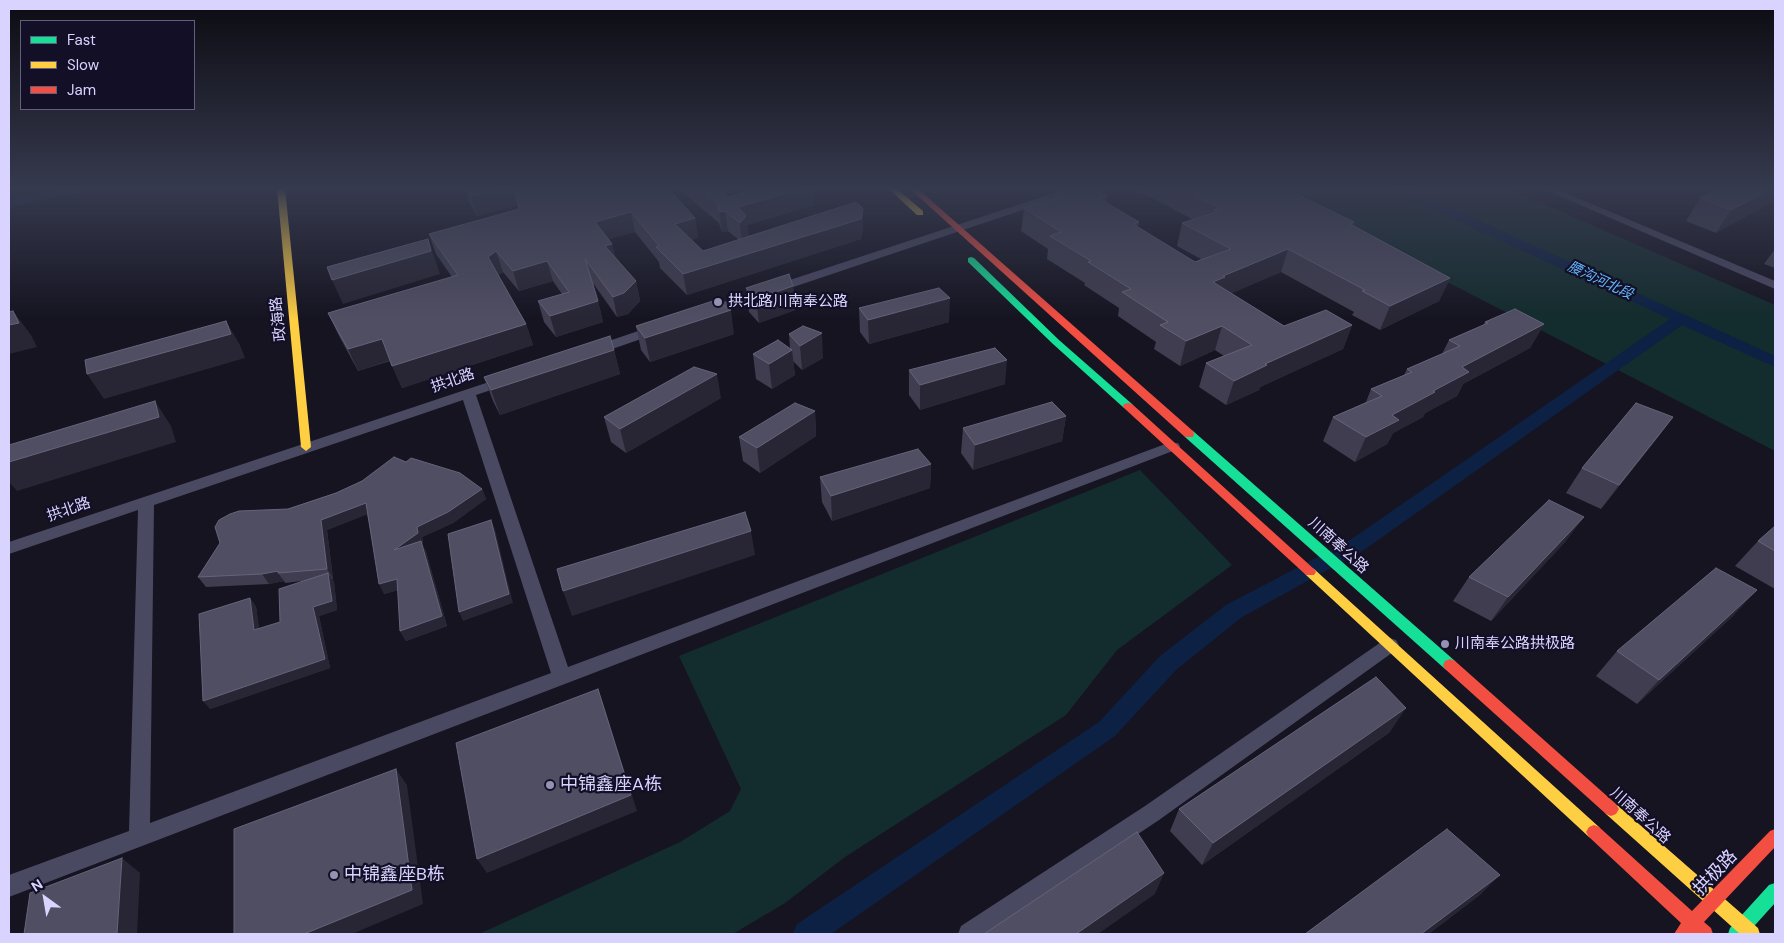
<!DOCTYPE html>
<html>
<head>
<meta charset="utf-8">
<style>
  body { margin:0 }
  #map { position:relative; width:1784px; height:943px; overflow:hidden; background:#161421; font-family:"DM Sans",sans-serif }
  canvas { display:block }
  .frame { position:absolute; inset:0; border:10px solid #d9d4ff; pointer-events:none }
  .legend { position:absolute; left:20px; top:20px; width:175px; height:90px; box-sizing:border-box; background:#130f26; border:1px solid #625e7d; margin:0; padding:6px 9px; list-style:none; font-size:15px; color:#d9d4ff }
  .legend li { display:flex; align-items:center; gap:10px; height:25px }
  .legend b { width:25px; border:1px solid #625e7d }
  .north { position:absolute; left:20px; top:873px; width:50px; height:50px; -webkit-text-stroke:4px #130f26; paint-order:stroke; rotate:328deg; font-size:14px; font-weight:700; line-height:20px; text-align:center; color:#d9d4ff }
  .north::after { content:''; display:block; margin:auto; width:18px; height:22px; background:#d9d4ff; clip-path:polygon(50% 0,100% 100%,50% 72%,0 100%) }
</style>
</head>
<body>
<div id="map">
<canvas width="1784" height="943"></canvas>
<div class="frame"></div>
<ul class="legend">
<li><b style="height:6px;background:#16e098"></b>Fast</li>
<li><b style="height:6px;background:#ffcf43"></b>Slow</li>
<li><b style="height:6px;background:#f24e42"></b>Jam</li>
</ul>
<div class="north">N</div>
</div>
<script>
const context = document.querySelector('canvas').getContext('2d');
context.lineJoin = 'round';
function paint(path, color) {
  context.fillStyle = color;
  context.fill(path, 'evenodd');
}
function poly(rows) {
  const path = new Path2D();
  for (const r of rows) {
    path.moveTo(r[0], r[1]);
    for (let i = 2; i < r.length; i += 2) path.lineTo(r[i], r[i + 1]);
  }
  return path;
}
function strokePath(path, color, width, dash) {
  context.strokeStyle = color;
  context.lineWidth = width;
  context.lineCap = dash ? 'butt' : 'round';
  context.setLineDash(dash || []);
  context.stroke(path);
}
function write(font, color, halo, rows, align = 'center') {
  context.font = font + ' "DM Sans","Noto Sans SC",sans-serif';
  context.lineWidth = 4.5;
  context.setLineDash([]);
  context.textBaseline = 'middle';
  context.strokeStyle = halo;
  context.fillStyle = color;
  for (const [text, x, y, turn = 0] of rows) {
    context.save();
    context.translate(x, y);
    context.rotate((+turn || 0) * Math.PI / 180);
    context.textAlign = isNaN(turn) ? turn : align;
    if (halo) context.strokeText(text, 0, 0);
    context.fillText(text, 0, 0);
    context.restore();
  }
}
const green = poly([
  [1265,188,1507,188,1775,305,1775,451],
  [1140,470,1232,565,1117,650,1066,715,845,857,785,903,733,934,479,934,680,842,730,811,741,789,679,656]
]);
const canal = poly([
  [63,188,86,188,84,191,9,208,9,200,63,188],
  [1392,188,1408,188,1775,356,1775,367,1682,325,1364,550,1242,617,1176,670,1115,736,831,934,793,934,797,924,1099,722,1160,656,1226,605,1350,540,1670,319,1393,191,1392,188]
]);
const street = poly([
  [1069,188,1083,188,1082,190,710,315,706,316,700,312,702,309,1069,188],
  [1541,188,1554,188,1775,281,1775,289,1541,188],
  [656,325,661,326,662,329,661,332,598,354,588,354,586,351,588,348,656,325],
  [507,376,512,377,514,380,512,383,476,395,568,667,1168,443,1178,443,1180,446,1178,449,9,897,9,875,129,831,138,510,9,554,9,542,507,376],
  [463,400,551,673,150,823,154,505,463,400],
  [1390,638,1396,640,1399,645,1396,650,1159,820,988,934,958,934,961,926,1145,806,1384,640,1390,638]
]);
const fast = poly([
  [971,257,974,258,1059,340,1132,404,1133,406,1132,408,1124,408,1053,344,968,262,968,258,971,257],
  [1189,430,1193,431,1455,661,1457,665,1455,669,1450,671,1445,669,1185,437,1184,434,1189,430],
  [1775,883,1775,903,1747,934,1728,934,1730,928,1769,885,1775,883]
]);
const slow = poly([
  [277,188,285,188,311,447,306,451,301,447,277,188],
  [888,188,896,188,923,211,923,215,917,215,888,188],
  [1310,567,1314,569,1599,827,1602,832,1599,837,1594,839,1589,837,1306,575,1304,572,1306,569,1310,567],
  [1611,802,1616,804,1758,928,1760,934,1740,934,1606,814,1603,809,1606,804,1611,802]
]);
const jam = poly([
  [909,188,917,188,1193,431,1194,434,1193,437,1185,437,909,188],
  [1128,403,1132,404,1314,569,1316,572,1314,575,1306,575,1124,408,1123,406,1124,404,1128,403],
  [1450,659,1455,661,1616,804,1619,809,1616,814,1611,816,1606,814,1445,669,1443,665,1445,661,1450,659],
  [1594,825,1599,827,1692,911,1770,831,1775,829,1775,847,1704,922,1711,928,1713,934,1674,934,1681,923,1589,837,1586,832,1589,827,1594,825]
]);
const wall = poly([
  [463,188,668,188,695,218,698,238,691,240,703,251,739,240,728,231,722,232,719,223,678,188,719,188,728,197,758,188,813,188,814,205,747,225,749,236,863,228,861,239,687,295,660,268,659,262,635,232,609,239,612,244,615,257,636,281,640,301,628,314,617,317,593,283,598,301,603,322,556,337,544,322,538,301,562,294,553,281,519,291,503,272,498,275,526,324,533,345,402,388,390,361,358,371,338,334,328,313,452,277,436,254,429,234,519,209,518,205,477,216,469,202,466,191],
  [1135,188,1284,188,1354,222,1353,225,1450,278,1439,301,1380,330,1352,315,1354,312,1281,272,1231,293,1284,326,1352,325,1343,349,1260,387,1259,390,1226,405,1199,387,1206,363,1224,356,1215,350,1180,366,1154,349,1156,342,1118,316,1119,308,1084,285,1085,283,1047,259,1048,249,1021,231,1024,208,1059,198,1059,195,1108,196,1107,203,1139,222,1138,227,1195,262,1201,259,1177,246,1182,223,1192,219,1135,189],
  [1775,188,1716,233,1686,221,1700,198],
  [1775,249,1775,268,1764,264],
  [793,286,795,310,759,323,749,312,746,288],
  [859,308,949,322,869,344,860,332],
  [1485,322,1544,324,1530,348,1463,384,1457,396,1425,413,1423,417,1393,433,1387,444,1355,462,1323,441,1333,417,1366,402,1371,389,1404,375,1407,369,1442,354,1449,340,1483,326],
  [636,326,734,334,650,362,641,350],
  [789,334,823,358,802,370,793,361,795,375,772,389,756,379,753,354,790,349],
  [614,350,620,374,500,415,493,401,484,377],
  [909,370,1005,384,920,410,909,395],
  [721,398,626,453,611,442,604,417],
  [815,411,816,436,760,473,743,461,739,437],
  [1066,416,1062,441,973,470,961,453,963,428],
  [1673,417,1655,441,1601,509,1566,493,1582,468],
  [406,462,482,489,486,499,453,523,422,537,423,543,422,544,426,552,447,626,406,641,400,631,398,590,384,594,367,514,327,530,333,579,332,579,334,582,337,610,319,616,330,668,210,709,250,598,256,607,259,629,280,622,302,581,285,583,284,581,269,584,206,587,198,577,288,509,336,493],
  [931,464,930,488,832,521,822,502,820,477],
  [1775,526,1775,589,1735,566,1758,541],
  [1566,541,1491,621,1453,601,1469,577],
  [1734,615,1637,704,1596,676,1617,651],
  [1390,732,1202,865,1170,831,1179,809]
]);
const shadedWall = poly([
  [505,188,514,188,519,205,477,216,471,196],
  [804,188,813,188,814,205,747,225,749,236,742,243,738,207],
  [1773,188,1775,188,1775,201,1716,233,1731,210],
  [1108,196,1104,219,1100,199],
  [863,208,863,228,861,239,687,295,683,274],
  [725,211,728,231,722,232,719,212],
  [631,212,635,232,600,242,595,222],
  [695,218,698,238,678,244,675,224],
  [428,239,440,274,343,304,332,280],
  [612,244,617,264,605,246],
  [1288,249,1281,272,1219,299,1213,282,1223,276],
  [496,251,503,272,495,277,488,257],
  [547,261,553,281,519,291,513,271],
  [1450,278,1439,301,1380,330,1390,306],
  [636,281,640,301,628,314,617,317,613,297],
  [793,286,795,310,759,323,756,299],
  [950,298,949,322,869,344,868,320],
  [598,301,603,322,556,337,550,316],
  [731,310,734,334,650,362,645,338],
  [13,311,31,335,37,347,9,354,9,325],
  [226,321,240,345,245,358,104,399,87,374],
  [526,324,533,345,402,388,392,366],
  [1544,324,1530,348,1463,384,1457,396,1425,413,1423,417,1393,433,1387,444,1355,462,1366,437,1392,415,1462,367],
  [1352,325,1343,349,1260,387,1259,390,1226,405,1234,381,1265,364],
  [1222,326,1215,350,1180,366,1186,341],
  [822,333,823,358,802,370,800,346],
  [382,339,391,360,358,371,348,349],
  [614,350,620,374,500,415,491,390],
  [792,350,795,375,772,389,769,364],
  [1007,360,1005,384,920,410,920,385],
  [717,374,721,398,626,453,620,429],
  [155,401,171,426,176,442,17,491,9,482,9,462],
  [815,411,816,436,760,473,757,448],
  [1066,416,1062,441,973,470,975,445],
  [1673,417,1655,441,1601,509,1619,485],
  [931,464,930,488,832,521,831,496],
  [482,489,486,499,453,523,422,537,423,543,422,544,426,552,447,626,406,641,400,631,442,616,394,550,417,527],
  [366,503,371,513,327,530,333,579,327,569,321,520],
  [1584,517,1566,541,1491,621,1508,597],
  [491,520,495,529,513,603,463,621,459,612],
  [751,531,755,555,572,616,563,591],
  [278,571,278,573,284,581,269,584,262,574],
  [328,573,334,582,337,610,319,616,330,668,210,709,203,701,313,607],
  [397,579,402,589,384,594,379,584],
  [1757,590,1734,615,1637,704,1659,680],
  [250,598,256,607,261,639,254,630],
  [598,689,604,706,637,811,487,873,477,859],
  [1406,708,1390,732,1202,865,1213,843],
  [396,769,407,785,423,904,352,934,304,934],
  [122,858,140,873,137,934,117,934],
  [1164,873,1155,894,1098,934,1076,934],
  [1500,875,1479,896,1429,934,1421,934]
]);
const building = poly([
  [466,188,505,188,471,196,466,188],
  [514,188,668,188,695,218,675,224,703,251,856,202,863,208,861,219,683,274,656,247,659,246,631,212,595,222,612,244,605,246,636,281,624,293,613,297,585,259,598,301,550,316,538,301,569,292,547,261,513,271,496,251,488,257,526,324,392,366,382,339,348,349,328,313,458,275,429,234,519,209,514,188],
  [698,188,719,188,728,197,758,188,804,188,738,207,746,216,740,223,725,211,719,212,717,203,698,188],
  [1083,188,1093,188,1108,196,1100,199,1139,222,1133,224,1195,262,1231,249,1182,223,1217,212,1214,210,1220,208,1180,188,1284,188,1354,222,1350,224,1450,278,1390,306,1362,291,1365,290,1288,249,1223,276,1225,277,1213,282,1284,326,1326,310,1352,325,1265,364,1267,365,1234,381,1206,363,1252,345,1222,326,1186,341,1160,325,1168,322,1122,292,1131,289,1088,262,1091,261,1050,236,1061,232,1024,208,1063,197,1059,195,1083,188],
  [1722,188,1773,188,1731,210,1700,198,1722,188],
  [428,239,431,251,332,280,327,267,428,239],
  [789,274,793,286,756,299,746,288,789,274],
  [939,288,950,298,868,320,859,308,939,288],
  [716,300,731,310,645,338,636,326,716,300],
  [1515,309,1544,324,1462,367,1469,372,1433,391,1435,392,1392,415,1399,420,1366,437,1333,417,1382,396,1371,389,1412,372,1407,369,1460,346,1449,340,1488,323,1485,322,1515,309],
  [13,311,19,323,9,325,9,312,13,311],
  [226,321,231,334,87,374,85,360,226,321],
  [803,326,822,333,800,346,789,334,803,326],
  [610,336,614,350,491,390,484,377,610,336],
  [778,340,792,350,769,364,753,354,778,340],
  [995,348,1007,360,920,385,909,370,995,348],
  [694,367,717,374,620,429,604,417,694,367],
  [155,401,159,417,9,462,9,445,155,401],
  [1052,402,1066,416,975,445,963,428,1052,402],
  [795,403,815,411,757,448,739,437,795,403],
  [1636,403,1673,417,1619,485,1582,468,1636,403],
  [918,449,931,464,831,496,820,477,918,449],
  [394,457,406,462,411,458,460,473,482,489,448,512,417,527,418,533,394,550,421,541,442,616,400,631,397,579,379,584,366,503,321,520,327,569,278,573,278,571,262,574,198,577,220,543,215,527,219,520,230,514,239,511,288,509,336,493,362,481,394,457],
  [1549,500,1584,517,1508,597,1469,577,1549,500],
  [745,512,751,531,563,591,557,569,745,512],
  [491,520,509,594,459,612,448,534,491,520],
  [1775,526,1775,551,1758,541,1775,526],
  [1716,568,1757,590,1659,680,1617,651,1716,568],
  [328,573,332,601,313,607,325,659,203,701,199,614,250,598,254,630,280,622,279,589,328,573],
  [1376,677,1406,708,1213,843,1179,809,1376,677],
  [598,689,631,795,477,859,456,743,598,689],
  [396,769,412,890,304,934,234,934,234,829,396,769],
  [1447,829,1500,875,1421,934,1305,934,1447,829],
  [1137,832,1164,873,1076,934,984,934,1137,832],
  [122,858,117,934,24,934,30,893,122,858]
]);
const markers = [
  [718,302,5,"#9591b1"],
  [1445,644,5,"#9591b1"],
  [550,785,5,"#9591b1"],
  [334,875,5,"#9591b1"]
];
const farWaternames = [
  ["腰沟河北段",1600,281,25]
];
const poiNames = [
  ["拱北路川南奉公路",728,302],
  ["川南奉公路拱极路",1455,644]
];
const streetNames = [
  ["政海路",279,319,-96],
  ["拱北路",453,381,-19],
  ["拱北路",69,510,-19],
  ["川南奉公路",1338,546,42],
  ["川南奉公路",1640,816,42]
];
const nearPoinames = [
  ["中锦鑫座A栋",560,785],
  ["中锦鑫座B栋",344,875]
];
const nearStreetnames = [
  ["拱极路",1716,873,-47]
];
paint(green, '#132c2d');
paint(canal, '#0d2144');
paint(street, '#4a4962');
paint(fast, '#16e098');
paint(slow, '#ffcf43');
paint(jam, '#f24e42');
paint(wall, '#403d50');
paint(shadedWall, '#282635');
paint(building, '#504e63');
strokePath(building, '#66637b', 1);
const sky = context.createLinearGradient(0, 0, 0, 320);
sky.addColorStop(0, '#0c0b12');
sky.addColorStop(0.59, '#363a4e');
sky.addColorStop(1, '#363a4e00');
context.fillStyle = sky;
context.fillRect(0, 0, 1784, 320);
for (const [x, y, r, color] of markers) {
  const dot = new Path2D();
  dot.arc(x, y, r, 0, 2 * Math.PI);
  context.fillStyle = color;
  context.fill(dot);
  strokePath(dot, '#130f26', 2);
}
write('italic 14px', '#62b6ff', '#130f26', farWaternames);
write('15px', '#d9d4ff', '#130f26', poiNames, 'left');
write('15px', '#d9d4ff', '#130f26', streetNames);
write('18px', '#d9d4ff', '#130f26', nearPoinames, 'left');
write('18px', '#d9d4ff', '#130f26', nearStreetnames);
</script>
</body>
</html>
